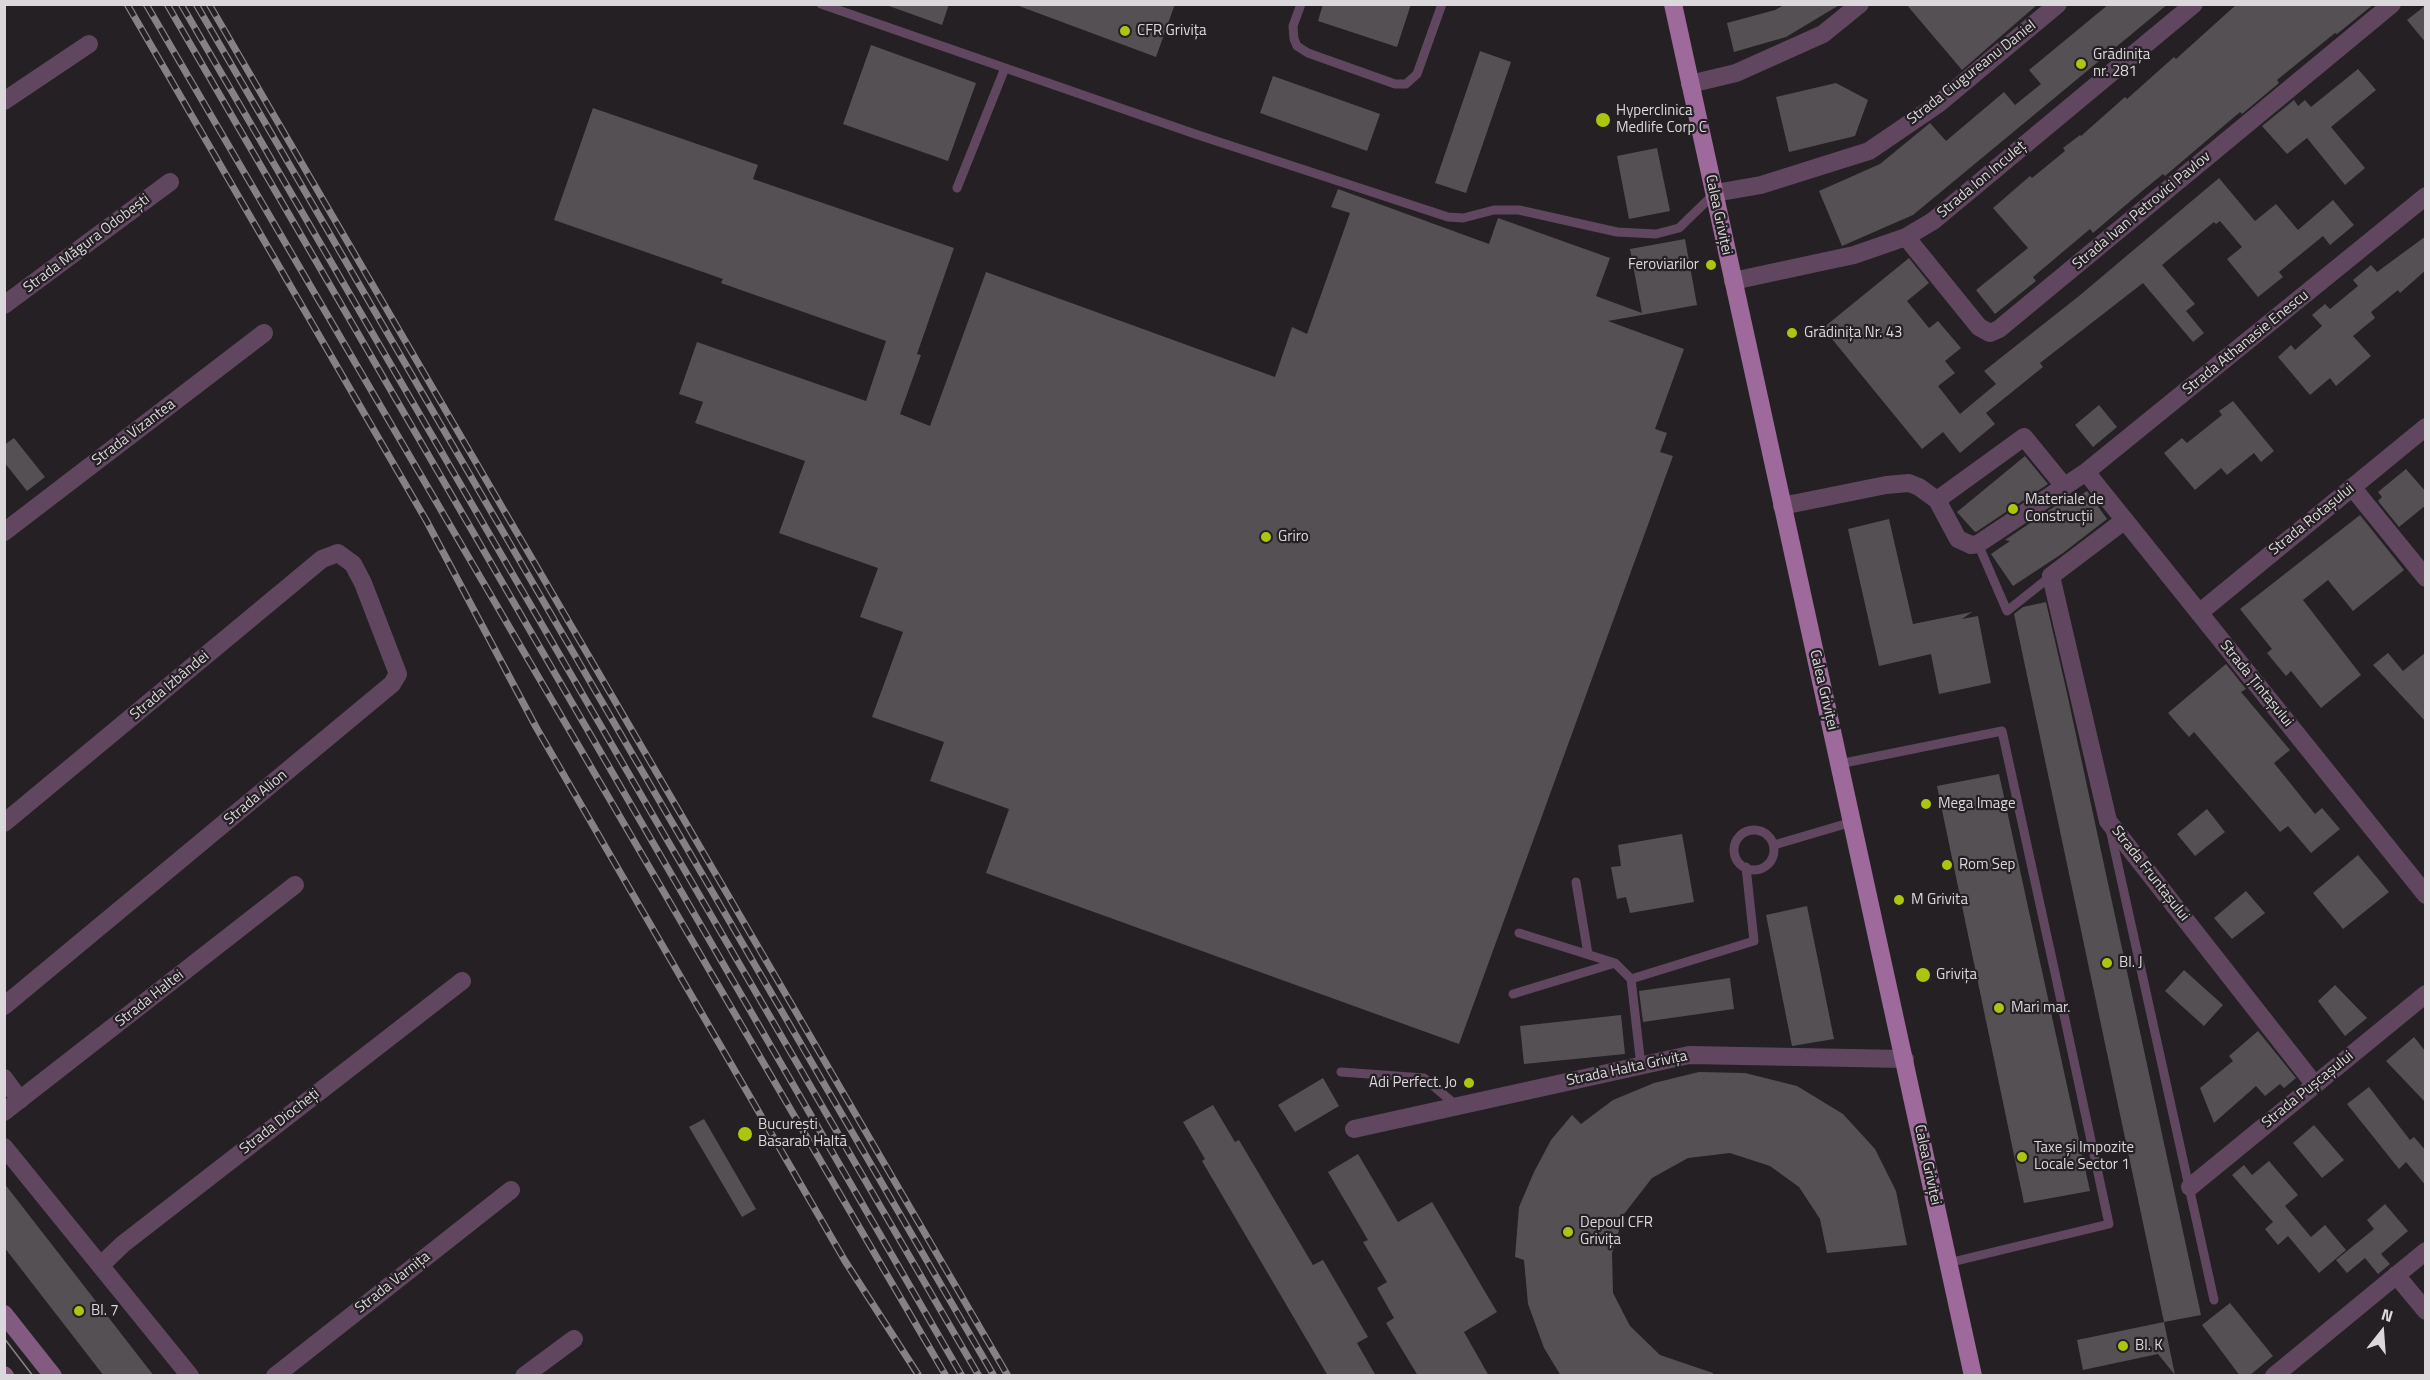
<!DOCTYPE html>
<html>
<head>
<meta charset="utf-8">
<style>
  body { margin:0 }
  #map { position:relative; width:2430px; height:1380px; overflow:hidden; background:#242024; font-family:"Titillium Web",sans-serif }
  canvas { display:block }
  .frame { position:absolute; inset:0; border:6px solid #dbd8db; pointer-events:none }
  .north { position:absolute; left:2352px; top:1302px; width:60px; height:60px; -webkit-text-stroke:4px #242024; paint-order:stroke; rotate:17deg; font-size:16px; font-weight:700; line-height:24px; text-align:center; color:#dbd8db }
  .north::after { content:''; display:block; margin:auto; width:21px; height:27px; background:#dbd8db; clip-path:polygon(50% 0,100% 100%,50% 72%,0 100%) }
</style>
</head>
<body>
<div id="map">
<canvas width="2430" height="1380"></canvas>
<div class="frame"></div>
<div class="north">N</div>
</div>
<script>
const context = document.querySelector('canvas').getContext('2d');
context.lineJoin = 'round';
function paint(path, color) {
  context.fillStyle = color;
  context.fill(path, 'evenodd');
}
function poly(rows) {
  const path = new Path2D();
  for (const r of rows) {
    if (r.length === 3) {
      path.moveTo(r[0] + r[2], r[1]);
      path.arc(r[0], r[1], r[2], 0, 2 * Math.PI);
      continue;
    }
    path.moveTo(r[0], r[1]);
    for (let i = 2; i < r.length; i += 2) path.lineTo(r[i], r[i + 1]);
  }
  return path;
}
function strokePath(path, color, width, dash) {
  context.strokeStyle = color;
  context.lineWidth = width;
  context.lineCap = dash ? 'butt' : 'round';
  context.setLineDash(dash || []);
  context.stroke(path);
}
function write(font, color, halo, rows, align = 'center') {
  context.font = font + ' "Titillium Web",sans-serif';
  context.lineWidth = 4.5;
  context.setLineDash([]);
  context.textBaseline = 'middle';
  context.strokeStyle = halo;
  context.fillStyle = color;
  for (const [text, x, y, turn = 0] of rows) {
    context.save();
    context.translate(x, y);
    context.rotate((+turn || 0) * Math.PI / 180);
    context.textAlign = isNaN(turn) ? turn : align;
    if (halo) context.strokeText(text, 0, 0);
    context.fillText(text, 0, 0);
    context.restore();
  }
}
const building = poly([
  [890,4,949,4,942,25,889,6],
  [1019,4,1175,4,1156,57,1019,6],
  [1323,4,1411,4,1397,47,1318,21],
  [1786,4,1841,4,1786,37,1734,52,1727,23,1775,10],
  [1906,4,2038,4,1962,70],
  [2109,4,2168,4,1913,215,1842,246,1819,191,1880,164,1930,123,1946,141,2004,92,2015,105,2041,84,2029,70],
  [2237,4,2374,4,2337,34,2335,33,2277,80,2279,83,2242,114,2240,112,2165,176,2163,174,2141,192,2093,233,2090,229,2033,277,2036,281,1995,314,1976,290,2028,248,1993,208,2030,176,2032,178,2065,151,2063,148,2080,135,2081,136,2125,97,2127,99,2174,57,2176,59],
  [2426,5,2426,43,2407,20],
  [871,45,976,83,948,161,843,124],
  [1480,51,1511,62,1466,193,1435,183],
  [2358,69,2376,90,2331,127,2365,168,2345,185,2307,138,2287,154,2262,126,2294,100,2298,106,2305,100,2311,107],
  [1273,76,1380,114,1367,151,1260,113],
  [1836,83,1868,100,1855,136,1789,152,1776,97],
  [593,108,758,165,753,179,954,248,917,354,921,355,900,414,930,426,986,272,1275,377,1292,327,1307,334,1350,213,1331,207,1338,189,1489,244,1498,218,1610,258,1596,296,1642,313,1630,249,1685,239,1697,305,1608,321,1684,349,1655,429,1667,433,1660,452,1673,456,1459,1044,986,873,1009,809,930,781,944,742,872,717,903,632,860,617,878,568,779,533,805,461,695,423,703,402,679,394,697,342,866,401,886,341,721,283,723,279,554,220],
  [1657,148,1670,211,1629,219,1617,156],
  [2219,178,2255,221,2276,204,2298,230,2333,200,2354,225,2330,245,2323,236,2279,272,2283,277,2258,297,2227,259,2242,247,2220,221,2216,224,2214,222,2162,265,2195,304,2186,311,2204,333,2193,342,2143,283,2040,363,2043,367,1986,413,1995,424,1960,453,1943,432,1922,449,1823,328,1909,258,1929,283,1907,301,1929,328,1938,321,1961,348,1945,361,1955,373,1938,386,1960,414,1996,384,1984,371,2079,296],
  [2426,236,2426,270,2400,293,2398,290,2371,312,2375,318,2353,336,2371,356,2336,386,2330,378,2310,395,2278,357,2291,345,2295,350,2322,326,2312,315,2325,304,2330,309,2358,286,2353,280,2371,265,2377,272],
  [2233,401,2274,451,2261,462,2254,453,2227,475,2221,468,2195,490,2164,453,2182,438,2187,443,2222,415,2219,411],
  [2099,405,2117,427,2093,447,2075,425],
  [14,438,45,477,27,491,4,462,4,445],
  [2025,456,2048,484,1976,532,1974,531,1957,512],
  [2406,469,2426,492,2426,505,2399,527,2378,501,2382,497,2378,492],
  [2087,491,2107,519,2063,553,2013,586,1991,554,2010,541,2005,540,2064,500,2067,504],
  [2360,515,2404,570,2353,611,2328,580,2303,600,2361,675,2321,708,2291,671,2286,676,2267,653,2272,649,2240,609],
  [1889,519,1913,624,1972,612,1962,619,1978,616,1991,683,1939,694,1931,654,1879,666,1848,529],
  [2046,602,2067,693,2201,1315,2164,1322,2014,614,2023,607],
  [2426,652,2426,722,2373,665,2388,653,2403,671],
  [2226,664,2246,689,2241,692,2290,750,2274,763,2315,814,2322,808,2340,829,2311,853,2288,826,2280,832,2194,732,2189,737,2168,713],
  [1999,774,2090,1191,2024,1203,1937,786],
  [2207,809,2225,832,2195,856,2177,834],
  [1682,834,1694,902,1630,913,1626,897,1617,899,1611,867,1621,866,1618,845],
  [2358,855,2389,892,2343,929,2313,893],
  [2246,891,2265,913,2232,939,2214,918],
  [1807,906,1834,1039,1792,1046,1766,915],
  [2184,970,2223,1005,2204,1026,2165,991],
  [1730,978,1734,1009,1643,1022,1639,991],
  [2335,985,2367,1018,2345,1036,2318,1001],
  [1621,1015,1625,1054,1524,1064,1520,1026],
  [2258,1031,2296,1078,2284,1088,2280,1084,2265,1096,2256,1086,2214,1123,2200,1088,2233,1061,2229,1056],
  [2414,1037,2426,1052,2426,1103,2386,1061],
  [1699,1072,1745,1073,1797,1086,1843,1114,1875,1149,1896,1191,1907,1245,1827,1253,1820,1219,1799,1187,1770,1166,1730,1153,1688,1158,1652,1178,1624,1214,1612,1253,1613,1293,1630,1326,1660,1355,1713,1373,1712,1376,1561,1376,1544,1348,1528,1304,1524,1260,1515,1257,1519,1207,1534,1172,1551,1140,1572,1115,1581,1124,1613,1100,1654,1083],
  [1323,1078,1339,1106,1295,1132,1278,1105],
  [2369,1087,2410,1140,2414,1137,2426,1151,2426,1186,2406,1162,2399,1169,2347,1104],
  [1213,1105,1235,1142,1239,1140,1313,1265,1323,1260,1368,1337,1357,1343,1376,1376,1328,1376,1202,1161,1205,1159,1183,1122],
  [704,1119,756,1209,742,1217,689,1127],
  [2314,1125,2344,1160,2322,1178,2293,1143],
  [1358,1154,1398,1222,1432,1202,1497,1312,1464,1332,1489,1376,1418,1376,1386,1323,1394,1318,1377,1288,1387,1282,1363,1242,1368,1240,1328,1172],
  [2269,1161,2298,1195,2285,1206,2311,1237,2325,1225,2346,1250,2319,1273,2288,1236,2278,1245,2265,1229,2273,1222,2232,1175,2244,1165,2252,1175],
  [4,1183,154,1376,104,1376,4,1247],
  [2385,1204,2408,1231,2381,1254,2390,1264,2378,1274,2365,1258,2347,1273,2336,1260,2374,1229,2367,1220],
  [2230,1303,2273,1356,2249,1376,2240,1376,2202,1325],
  [2164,1322,2175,1375,2158,1354,2083,1370,2077,1340]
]);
const lane = poly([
  [821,4,1198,135,1448,217,1463,218,1494,210,1519,210,1617,232,1656,234,1679,228,1715,193],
  [1301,4,1293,26,1294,39,1297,46,1308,53,1395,84,1406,84,1417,74,1442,4],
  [957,188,1005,68],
  [1978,544,2007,611,2051,576],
  [1839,764,2002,731,2055,973,2109,1224,1948,1263],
  [2110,829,2214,1300],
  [1754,850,20],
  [1774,845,1852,822],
  [1576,882,1588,954],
  [1519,933,1615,963,1631,979,1754,941,1746,867],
  [1631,979,1641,1066],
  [1513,994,1615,963],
  [1341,1072,1424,1078,1457,1106]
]);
const street = poly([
  [1690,84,1736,73,1823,34,1860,4],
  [4,101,89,44],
  [1715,193,1761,185,1869,151,1938,104,2058,4],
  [1906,237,1979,327,1990,333,1999,329,2392,4],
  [1733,281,1854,255,1906,237,1933,221,2194,4],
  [4,305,170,182],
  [2086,472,2426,895],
  [2352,487,2426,578],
  [1937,500,2024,437,2064,486],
  [1782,506,1886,485,1909,483,1919,487,1937,500,1958,539,1971,545,1978,544,2086,472,2426,196],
  [2125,520,2051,576,2108,821,2315,1085],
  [4,532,264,333],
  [2199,613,2426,427],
  [4,823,322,559,338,553,353,564,363,583,398,674,392,684,4,1006],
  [4,1078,20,1100],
  [4,1112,295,885],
  [1354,1129,1689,1055,1905,1059],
  [4,1147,190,1376],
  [2190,1187,2426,994],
  [101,1265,123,1244,462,981],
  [2396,1275,2426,1311],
  [275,1376,511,1190],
  [524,1376,574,1339],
  [2274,1376,2426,1251]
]);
const secondary = poly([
  [4,1314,53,1376],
  [4,1375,5,1376]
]);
const primary = poly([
  [1673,4,1973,1376]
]);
const tram = poly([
  [4,1338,33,1376]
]);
const rail = poly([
  [127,4,426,520,536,727,845,1261,919,1376],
  [146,4,946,1376],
  [167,4,962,1376],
  [181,4,979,1376],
  [196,4,994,1376],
  [209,4,1008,1376]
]);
const markers = [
  [1125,31,6,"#acc610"],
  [2081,64,6,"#acc610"],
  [1603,120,8,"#acc610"],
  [1711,265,6,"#acc610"],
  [1792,333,6,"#acc610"],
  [2013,509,6,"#acc610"],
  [1266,537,6,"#acc610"],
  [1926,804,6,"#acc610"],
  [1947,865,6,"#acc610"],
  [1899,900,6,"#acc610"],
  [2107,963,6,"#acc610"],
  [1923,975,8,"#acc610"],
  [1999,1008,6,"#acc610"],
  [1469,1083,6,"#acc610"],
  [745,1134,8,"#acc610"],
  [2022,1157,6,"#acc610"],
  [1568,1232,6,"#acc610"],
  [79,1311,6,"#acc610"],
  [2123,1346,6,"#acc610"]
];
const poiNames = [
  ["CFR Grivița",1137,31],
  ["Grădinița",2093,55],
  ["nr. 281",2093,72],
  ["Hyperclinica",1616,111],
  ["Medlife Corp C",1616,128],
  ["Feroviarilor",1699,265,"right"],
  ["Grădinița Nr. 43",1804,333],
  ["Materiale de",2025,500],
  ["Construcții",2025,517],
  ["Griro",1278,537],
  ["Mega Image",1938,804],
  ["Rom Sep",1959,865],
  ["M Grivita",1911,900],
  ["Bl. J",2119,963],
  ["Grivița",1936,975],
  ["Mari mar.",2011,1008],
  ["Adi Perfect. Jo",1457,1083,"right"],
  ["București",758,1125],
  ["Basarab Haltă",758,1142],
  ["Taxe și Impozite",2034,1148],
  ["Locale Sector 1",2034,1165],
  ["Depoul CFR",1580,1223],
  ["Grivița",1580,1240],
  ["Bl. 7",91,1311],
  ["Bl. K",2135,1346]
];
const streetNames = [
  ["Strada Ciugureanu Daniel",1972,73,-38],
  ["Strada Ion Inculeț",1982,180,-40],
  ["Strada Ivan Petrovici Pavlov",2142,211,-40],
  ["Calea Griviței",1718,215,78],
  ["Strada Măgura Odobești",87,244,-37],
  ["Strada Athanasie Enescu",2246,343,-39],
  ["Strada Vizantea",134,433,-37],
  ["Strada Rotașului",2312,520,-39],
  ["Strada Țintașului",2256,684,51],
  ["Strada Izbândei",170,686,-40],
  ["Calea Griviței",1823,690,77],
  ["Strada Alion",256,798,-40],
  ["Strada Fruntașului",2150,874,52],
  ["Strada Haltei",150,999,-38],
  ["Strada Halta Grivița",1627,1069,-12],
  ["Strada Pușcașului",2308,1090,-39],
  ["Strada Diocheți",280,1122,-38],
  ["Calea Griviței",1927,1165,78],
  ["Strada Varnița",393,1283,-38]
];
paint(building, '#555054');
strokePath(lane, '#60475f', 9);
strokePath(street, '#60475f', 18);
strokePath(secondary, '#835b81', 18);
strokePath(primary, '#9e6a9b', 18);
strokePath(tram, '#858185', 1.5);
strokePath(rail, '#858185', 7);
strokePath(rail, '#242024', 4.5, [14]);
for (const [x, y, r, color] of markers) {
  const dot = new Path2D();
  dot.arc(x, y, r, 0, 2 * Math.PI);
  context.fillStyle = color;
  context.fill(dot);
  strokePath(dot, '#242024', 2);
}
write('15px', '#dbd8db', '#242024', poiNames, 'left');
write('15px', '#dbd8db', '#242024', streetNames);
</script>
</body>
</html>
